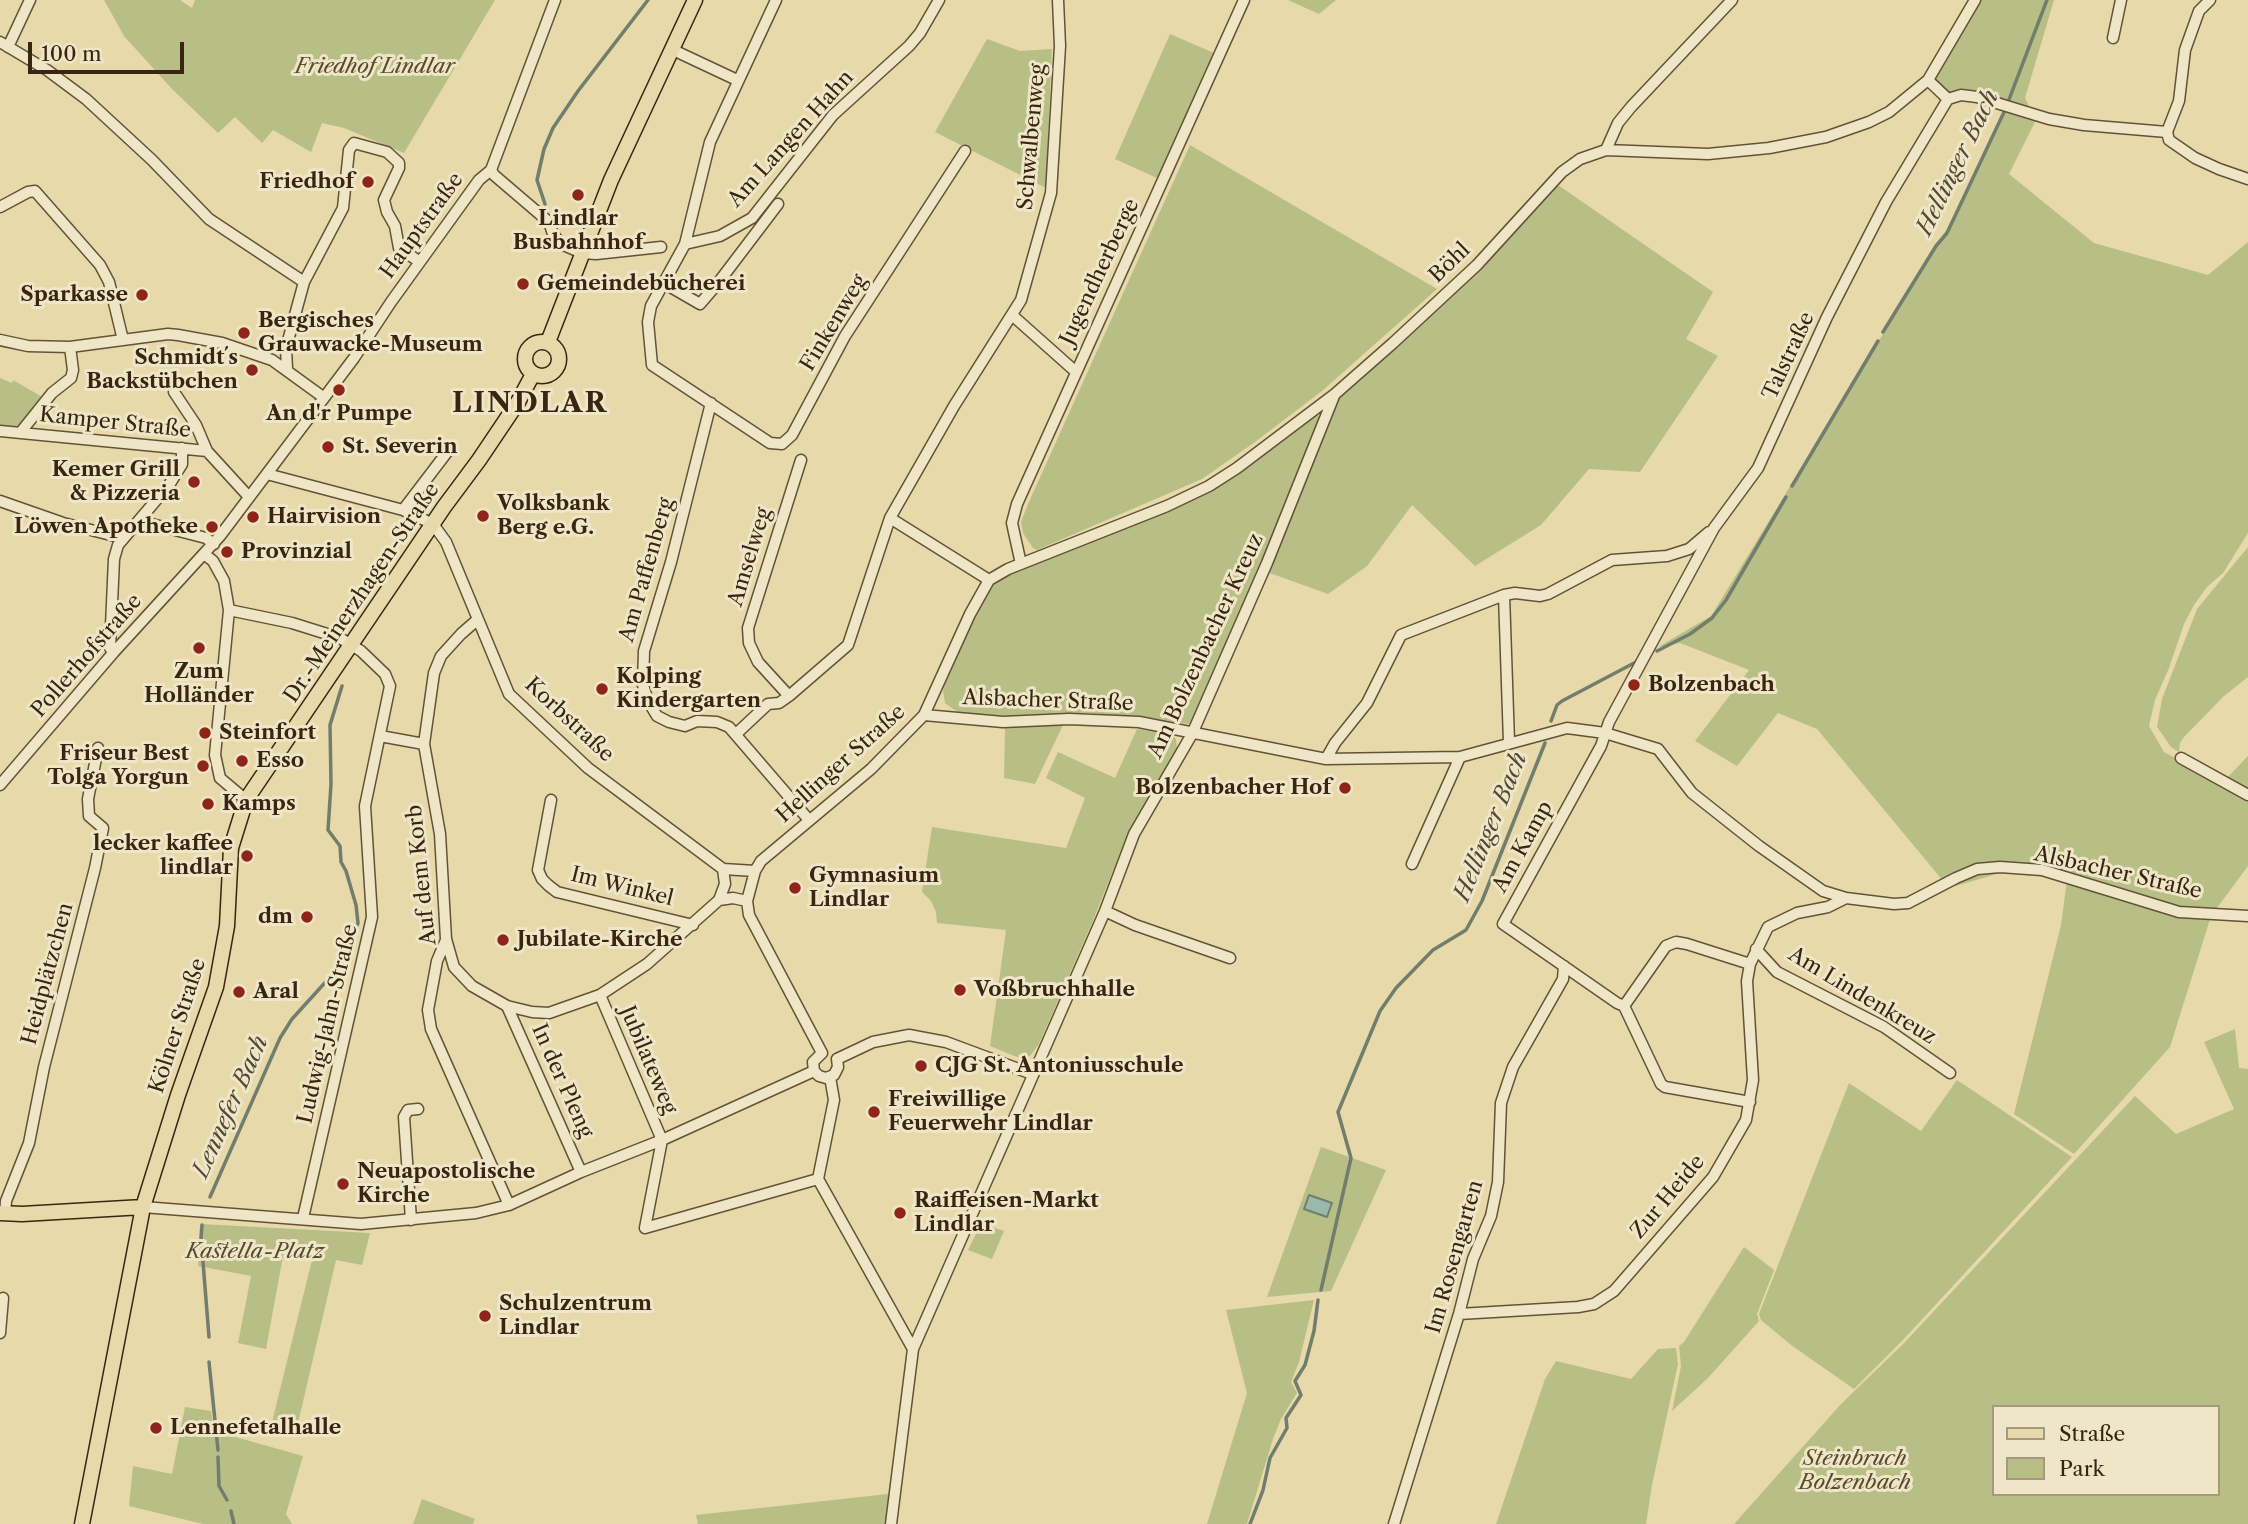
<!DOCTYPE html>
<html>
<head>
<meta charset="utf-8">
<style>
  body { margin:0 }
  #map { position:relative; width:2248px; height:1524px; overflow:hidden; background:#e7d9a9; font-family:"Libre Caslon Text",serif }
  canvas { display:block }
  .legend { position:absolute; left:1992px; top:1405px; width:228px; height:91px; box-sizing:border-box; background:#efe6c7; border:2px solid #a6997e; margin:0; padding:9px 12px; list-style:none; font-size:21px; color:#392511 }
  .legend li { display:flex; align-items:center; gap:14px; height:35px }
  .legend b { width:35px; border:2px solid #a6997e }
  .scale { position:absolute; left:28px; top:42px; width:156px; height:32px; box-sizing:border-box; border:4px solid #392511; border-top:0; padding-left:9px; font-size:21px; line-height:24px; white-space:nowrap; color:#392511; -webkit-text-stroke:5px #efe6c7; paint-order:stroke }
</style>
</head>
<body>
<div id="map">
<canvas width="2248" height="1524"></canvas>
<ul class="legend">
<li><b style="height:9px;background:#e7d9a9"></b>Straße</li>
<li><b style="height:19px;background:#b7bf87"></b>Park</li>
</ul>
<div class="scale">100 m</div>
</div>
<script>
const context = document.querySelector('canvas').getContext('2d');
context.lineJoin = 'round';
function paint(path, color) {
  context.fillStyle = color;
  context.fill(path, 'evenodd');
}
function poly(rows) {
  const path = new Path2D();
  for (const r of rows) {
    if (r.length === 3) {
      path.moveTo(r[0] + r[2], r[1]);
      path.arc(r[0], r[1], r[2], 0, 2 * Math.PI);
      continue;
    }
    path.moveTo(r[0], r[1]);
    for (let i = 2; i < r.length; i += 2) path.lineTo(r[i], r[i + 1]);
  }
  return path;
}
function strokePath(path, color, width, dash) {
  context.strokeStyle = color;
  context.lineWidth = width;
  context.lineCap = dash ? 'butt' : 'round';
  context.setLineDash(dash || []);
  context.stroke(path);
}
function write(font, color, halo, rows, align = 'center') {
  context.font = font + ' "Libre Caslon Text",serif';
  context.lineWidth = 6;
  context.setLineDash([]);
  context.textBaseline = 'middle';
  context.strokeStyle = halo;
  context.fillStyle = color;
  for (const [text, x, y, turn = 0] of rows) {
    context.save();
    context.translate(x, y);
    context.rotate((+turn || 0) * Math.PI / 180);
    context.textAlign = isNaN(turn) ? turn : align;
    if (halo) context.strokeText(text, 0, 0);
    context.fillText(text, 0, 0);
    context.restore();
  }
}
const green = poly([
  [104,0,180,0,192,8,195,0,495,0,404,153,344,128,322,123,311,152,273,130,262,143,235,117,218,133,172,89,124,36],
  [1288,0,1336,0,1319,14],
  [1981,0,2054,0,2025,98,2030,108,1960,91,1949,92,1933,79],
  [1170,34,1214,53,1159,179,1115,159],
  [987,39,1020,51,1052,49,1046,188,935,132],
  [2005,110,2036,120,2009,174,2094,243,2208,275,2248,242,2248,533,2223,573,2207,587,2194,605,2184,624,2169,668,2155,700,2149,726,2164,752,2248,797,2248,866,2214,912,2180,909,2068,876,2010,870,1949,888,1817,729,1778,713,1737,766,1695,741,1749,670,1680,643,1658,647,1711,616,1947,229],
  [1190,145,1437,289,1322,391,1255,442,1202,479,1037,550,1033,548,1023,533,1021,522,1028,504],
  [1558,185,1713,292,1686,339,1718,356,1640,472,1589,469,1541,525,1475,566,1412,505,1367,566,1328,594,1267,572,1337,399,1457,291,1505,243],
  [0,378,12,383,13,380,44,398,17,430,0,427],
  [1317,413,1320,420,1234,634,1194,720,1189,724,1091,713,1008,716,966,714,956,711,945,703,943,691,945,684,978,608,995,582,1014,572,1176,508],
  [2248,547,2248,677,2224,696,2184,737,2180,743,2179,752,2171,747,2157,727,2162,699,2197,609],
  [1063,725,1035,784,1004,778,1005,727],
  [1137,729,1172,735,1176,739,1177,749,1165,774,1128,833,1092,923,1039,1044,1030,1056,1020,1058,1012,1055,990,1046,1006,930,937,923,936,912,931,901,922,892,932,827,1066,848,1085,798,1046,778,1058,752,1115,778],
  [2248,756,2248,790,2226,779],
  [2067,880,2211,916,2170,1047,2074,1154,2014,1114,2061,925],
  [2235,1029,2239,1068,2248,1069,2248,1524,1734,1524,1841,1404,1905,1342,2135,1096,2176,1134,2234,1109,2204,1042],
  [1994,1407,2218,1407,2218,1494,1994,1494],
  [1957,1080,2072,1157,1903,1340,1854,1389,1791,1345,1761,1320,1759,1314,1849,1083,1921,1131],
  [1321,1147,1386,1170,1331,1291,1267,1297],
  [201,1224,370,1233,362,1265,336,1260,295,1436,270,1430,314,1252,285,1245,266,1349,238,1343,251,1276,198,1266],
  [990,1226,1004,1231,992,1259,968,1250,978,1230],
  [1744,1247,1774,1270,1757,1314,1759,1321,1708,1378,1672,1411,1681,1366,1679,1346,1684,1342],
  [1314,1300,1299,1362,1291,1382,1297,1393,1281,1419,1273,1439,1247,1524,1207,1524,1247,1393,1226,1310],
  [1676,1348,1678,1364,1652,1485,1646,1524,1496,1524,1545,1379,1556,1361,1631,1379,1658,1349],
  [185,1407,211,1411,214,1431,303,1456,286,1514,292,1524,203,1524,129,1506,133,1466,172,1474],
  [888,1494,891,1499,888,1524,698,1524,696,1515],
  [422,1499,475,1519,473,1524,413,1524]
]);
const water = poly([
  [1309,1195,1332,1203,1327,1217,1304,1209,1309,1195]
]);
const stream = poly([
  [545,204,537,180,544,149,553,128,578,91,648,0],
  [1883,332,1936,246,1947,233,2005,110,2047,0],
  [1792,486,1878,341],
  [1657,651,1690,634,1712,618,1726,600,1786,497],
  [1551,721,1557,705,1562,701,1636,662],
  [210,1197,280,1038,292,1019,341,965,358,923,356,905,346,871,341,862,340,846,328,830,331,784,330,725,342,686],
  [202,1225,201,1237,209,1337],
  [1321,1290,1351,1158,1338,1112,1380,1011,1396,988,1433,950,1466,930,1482,901,1545,743],
  [209,1362,218,1450],
  [218,1457,219,1486,227,1500],
  [231,1511,234,1524],
  [1250,1524,1263,1490,1270,1458,1287,1428,1286,1418,1301,1395,1295,1381,1305,1365,1314,1331,1318,1300]
]);
const minor = poly([
  [776,0,710,142,685,244,651,306,648,322,652,365,770,443,782,444,792,435,845,336,965,151],
  [2113,38,2121,0],
  [0,42,47,70,86,99,152,160,209,219,304,282],
  [8,47,30,0],
  [671,49,737,80],
  [1928,80,1948,99],
  [1948,99,1961,95,1977,97,2049,119,2084,125,2167,132],
  [2167,132,2179,101,2185,50,2199,11,2210,0],
  [2167,132,2169,140,2195,158,2219,169,2248,179],
  [1606,150,1618,123,1631,107,1732,0],
  [491,170,494,175,549,222,553,234,561,244,582,253,596,254,661,247],
  [0,207,28,192,35,191,100,265,109,282,123,340],
  [685,244,720,236,752,218,833,115,909,46,920,33,939,0],
  [662,282,700,304,718,283,778,204],
  [1012,315,1076,372],
  [0,340,28,346,70,347,168,334,178,335,222,343,272,360,323,397],
  [287,369,286,348,304,282,343,208,349,150,354,143,387,152,399,163,399,168,384,200,387,212,395,226,399,248,420,262],
  [174,392,196,425,207,451],
  [711,403,671,562,644,651,643,685,648,701,657,716,669,722,685,726,697,721,717,722,729,727,809,820],
  [0,431,207,451,249,497],
  [20,433,52,393,71,378,73,370,70,347],
  [267,474,403,510,433,524,446,542,509,694,588,768,723,869,755,871],
  [0,501,63,523,123,538],
  [403,510,451,447],
  [890,518,954,406,1021,300,1051,193,1060,46,1058,0],
  [140,521,206,538,214,544],
  [204,554,213,561,224,581,229,610,215,755,220,778,246,800],
  [1021,564,1012,523,1017,504,1244,0],
  [1504,595,1509,742],
  [229,610,292,623,340,638,361,651,385,674,390,686,365,806,372,917,303,1218],
  [477,620,461,634,441,656,434,673,424,744,440,834,446,939,454,967,472,986,507,1006,532,1012,549,1013,600,995,647,964,719,900,733,898,747,901],
  [114,652,110,648,114,559,118,545,169,485,182,464,182,448],
  [789,696,758,662,749,643,748,628,801,460],
  [924,715,1003,722,1069,719,1139,722,1326,759,1460,757,1567,728,1605,733,1658,749,1692,793,1759,846,1823,891,1846,898,1894,904,1908,903,1956,878,1977,869,2000,867,2042,870,2179,912,2248,916],
  [736,734,768,704,779,703,789,696,848,645,890,518,989,580],
  [380,736,424,744],
  [2181,758,2248,795],
  [1326,759,1335,743,1367,703,1401,635,1504,595,1515,593,1540,596,1548,594,1612,560,1667,556,1689,549,1709,532],
  [0,785,114,652,220,536,354,358,391,302,479,180,491,170,555,0],
  [551,800,538,870,542,879,548,885,557,892,693,925],
  [1412,864,1460,757],
  [719,900,725,884,723,869],
  [1105,911,1135,925,1230,958],
  [446,940,437,961,428,1010,431,1029,509,1205],
  [1756,949,1777,972,1884,1027,1950,1073],
  [600,995,662,1140,645,1228,818,1179],
  [507,1006,581,1172],
  [1624,1006,1617,1003,1503,924,1601,746,1609,722,1714,528,1758,468,1827,317,1886,202,1948,99],
  [822,1053,749,915,747,901,755,871,761,861,871,769,924,715,970,614,989,580,1008,569,1167,506,1209,486,1237,468,1335,394,1393,343,1477,265,1562,172,1580,159,1606,150,1708,154,1769,148,1826,137,1869,122,1889,112,1928,80,1975,0],
  [822,1053,813,1062,814,1071,819,1076,826,1078,834,1075,838,1067,837,1059],
  [837,1059,873,1042,909,1035,946,1042,1032,1074],
  [830,1077,834,1100,818,1179,913,1349],
  [1750,1102,1665,1087,1661,1084,1624,1006,1666,946,1676,942,1687,944,1750,964],
  [143,1207,361,1224,476,1213,509,1205,581,1172,662,1140,814,1071],
  [5,1214,6,1201,29,1143,44,1067,95,868,103,828,89,816,88,799,98,748],
  [411,1220,404,1117,408,1110,418,1109],
  [1459,1314,1578,1307,1594,1304,1614,1291,1713,1177,1746,1120,1753,1080,1747,981,1750,964,1768,927,1797,913,1828,907,1846,898],
  [0,1333,3,1298],
  [891,1524,913,1349,1105,911,1134,834,1192,734,1267,563,1334,396],
  [1394,1524,1459,1314,1473,1259,1491,1216,1498,1182,1501,1103,1513,1067,1563,979,1564,966]
]);
const major = poly([
  [542,359,17],
  [548,342,611,180,695,0],
  [0,1213,22,1214,143,1207],
  [82,1524,143,1207,178,1095,216,987,227,926,231,848,246,800,444,507,479,460,518,402,533,374]
]);
const markers = [
  [368,182,7,"#8f2418"],
  [578,195,7,"#8f2418"],
  [523,284,7,"#8f2418"],
  [142,295,7,"#8f2418"],
  [244,333,7,"#8f2418"],
  [252,370,7,"#8f2418"],
  [339,390,7,"#8f2418"],
  [328,447,7,"#8f2418"],
  [194,482,7,"#8f2418"],
  [483,516,7,"#8f2418"],
  [253,517,7,"#8f2418"],
  [212,527,7,"#8f2418"],
  [227,552,7,"#8f2418"],
  [199,648,7,"#8f2418"],
  [1634,685,7,"#8f2418"],
  [602,689,7,"#8f2418"],
  [205,733,7,"#8f2418"],
  [242,761,7,"#8f2418"],
  [203,766,7,"#8f2418"],
  [1345,788,7,"#8f2418"],
  [208,804,7,"#8f2418"],
  [247,856,7,"#8f2418"],
  [795,888,7,"#8f2418"],
  [307,917,7,"#8f2418"],
  [503,940,7,"#8f2418"],
  [960,990,7,"#8f2418"],
  [239,992,7,"#8f2418"],
  [921,1066,7,"#8f2418"],
  [874,1112,7,"#8f2418"],
  [343,1184,7,"#8f2418"],
  [900,1213,7,"#8f2418"],
  [485,1316,7,"#8f2418"],
  [156,1428,7,"#8f2418"]
];
const parkNames = [
  ["Friedhof Lindlar",375,67],
  ["Kastella-Platz",255,1252],
  ["Steinbruch",1855,1459],
  ["Bolzenbach",1855,1483]
];
const streetNames = [
  ["Schwalbenweg",1032,137,-85],
  ["Am Langen Hahn",791,139,-48],
  ["Hauptstraße",422,226,-54],
  ["Böhl",1450,263,-44],
  ["Jugendherberge",1100,272,-65],
  ["Finkenweg",834,323,-59],
  ["Talstraße",1789,356,-65],
  ["Kamper Straße",115,423,6],
  ["Amselweg",750,557,-73],
  ["Am Paffenberg",647,570,-74],
  ["Dr.-Meinerzhagen-Straße",362,593,-56],
  ["Am Bolzenbacher Kreuz",1206,646,-65],
  ["Pollerhofstraße",87,656,-49],
  ["Alsbacher Straße",1048,701,2],
  ["Korbstraße",569,720,43],
  ["Hellinger Straße",841,764,-42],
  ["Am Kamp",1523,847,-61],
  ["Alsbacher Straße",2118,873,13],
  ["Auf dem Korb",422,875,-96],
  ["Im Winkel",622,887,14],
  ["Heidplätzchen",48,974,-75],
  ["Am Lindenkreuz",1862,996,31],
  ["Ludwig-Jahn-Straße",328,1024,-77],
  ["Kölner Straße",178,1026,-72],
  ["Jubilateweg",648,1060,67],
  ["In der Pleng",562,1081,66],
  ["Zur Heide",1668,1197,-50],
  ["Im Rosengarten",1455,1257,-74]
];
const poiNames = [
  ["Friedhof",354,182,"right"],
  ["Lindlar",578,219,"center"],
  ["Busbahnhof",578,243,"center"],
  ["Gemeindebücherei",537,284],
  ["Sparkasse",128,295,"right"],
  ["Bergisches",258,321],
  ["Grauwacke-Museum",258,345],
  ["Schmidt´s",238,358,"right"],
  ["Backstübchen",238,382,"right"],
  ["An d'r Pumpe",339,414,"center"],
  ["St. Severin",342,447],
  ["Kemer Grill",180,470,"right"],
  ["& Pizzeria",180,494,"right"],
  ["Volksbank",497,504],
  ["Berg e.G.",497,528],
  ["Hairvision",267,517],
  ["Löwen Apotheke",198,527,"right"],
  ["Provinzial",241,552],
  ["Zum",199,672,"center"],
  ["Holländer",199,696,"center"],
  ["Kolping",616,677],
  ["Kindergarten",616,701],
  ["Bolzenbach",1648,685],
  ["Steinfort",219,733],
  ["Friseur Best",189,754,"right"],
  ["Tolga Yorgun",189,778,"right"],
  ["Esso",256,761],
  ["Bolzenbacher Hof",1331,788,"right"],
  ["Kamps",222,804],
  ["lecker kaffee",233,844,"right"],
  ["lindlar",233,868,"right"],
  ["Gymnasium",809,876],
  ["Lindlar",809,900],
  ["dm",293,917,"right"],
  ["Jubilate-Kirche",517,940],
  ["Voßbruchhalle",974,990],
  ["Aral",253,992],
  ["CJG St. Antoniusschule",935,1066],
  ["Freiwillige",888,1100],
  ["Feuerwehr Lindlar",888,1124],
  ["Neuapostolische",357,1172],
  ["Kirche",357,1196],
  ["Raiffeisen-Markt",914,1201],
  ["Lindlar",914,1225],
  ["Schulzentrum",499,1304],
  ["Lindlar",499,1328],
  ["Lennefetalhalle",170,1428]
];
const waterNames = [
  ["Hellinger Bach",1958,163,-64],
  ["Hellinger Bach",1491,827,-68],
  ["Lennefer Bach",231,1107,-66]
];
const districtNames = [
  ["LINDLAR",530,404]
];
paint(green, '#b7bf87');
paint(water, '#97baaa');
strokePath(water, '#717e6d', 2);
strokePath(stream, '#717e6d', 3.5);
strokePath(minor, '#645237', 13);
strokePath(major, '#392511', 17);
strokePath(minor, '#efe6c7', 10);
strokePath(major, '#e7d9a9', 14);
for (const [x, y, r, color] of markers) {
  const dot = new Path2D();
  dot.arc(x, y, r, 0, 2 * Math.PI);
  context.fillStyle = color;
  context.fill(dot);
  strokePath(dot, '#efe6c7', 2.5);
}
write('italic 21px', '#584c2e', '#efe6c7', parkNames);
write('21px', '#392511', '#efe6c7', streetNames);
write('bold 21px', '#392511', '#efe6c7', poiNames, 'left');
write('italic 23px', '#504a37', '#efe6c7', waterNames);
context.letterSpacing = '2px';
write('bold 28px', '#392511', '#efe6c7', districtNames);
context.letterSpacing = '0px';
</script>
</body>
</html>
